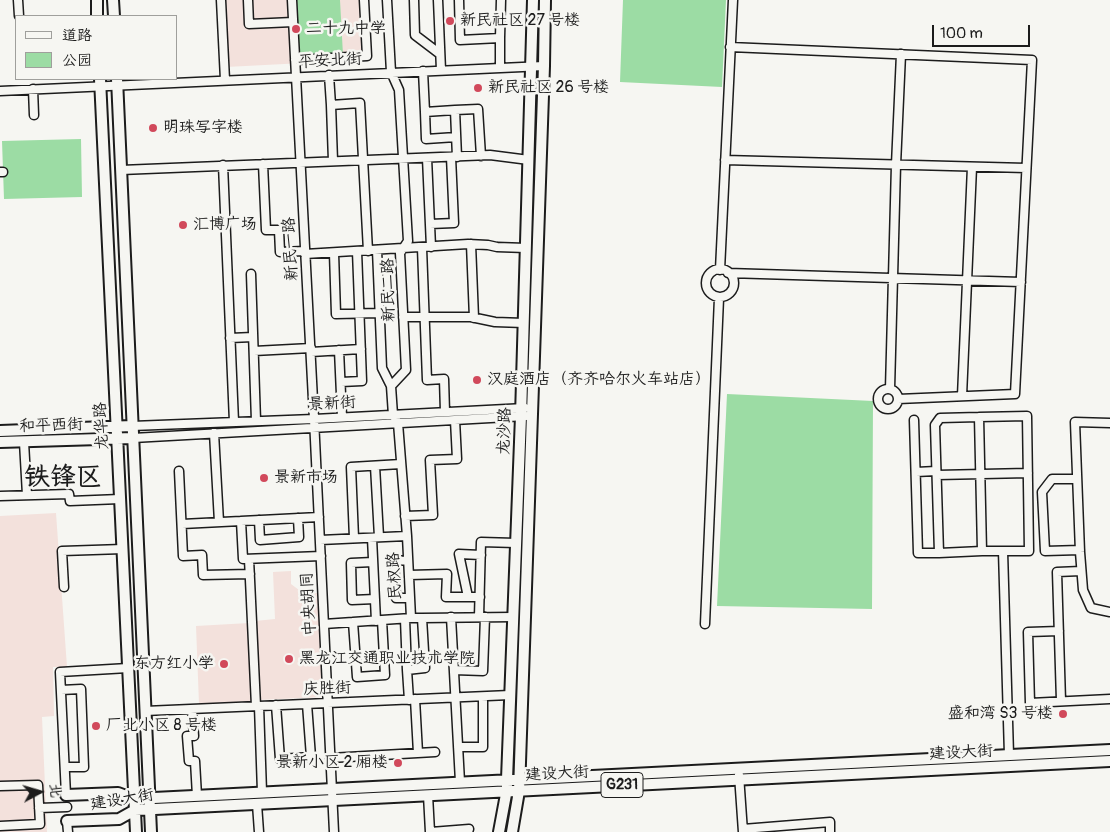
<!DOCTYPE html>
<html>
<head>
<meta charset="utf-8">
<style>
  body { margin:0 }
  #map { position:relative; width:1110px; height:832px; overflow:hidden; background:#f6f6f2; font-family:Pangolin,"LXGW WenKai TC",sans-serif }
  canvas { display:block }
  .legend { position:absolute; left:15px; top:15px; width:162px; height:65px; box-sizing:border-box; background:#f6f6f2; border:1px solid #9f9f9c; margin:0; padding:6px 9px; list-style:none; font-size:15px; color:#1c1c1c }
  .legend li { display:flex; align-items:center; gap:10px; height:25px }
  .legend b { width:25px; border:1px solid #9f9f9c }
  .north { position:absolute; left:15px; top:767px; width:50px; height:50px; -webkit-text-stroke:4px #f6f6f2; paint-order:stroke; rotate:84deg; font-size:14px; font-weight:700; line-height:20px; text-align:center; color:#1c1c1c }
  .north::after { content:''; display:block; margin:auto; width:18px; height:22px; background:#1c1c1c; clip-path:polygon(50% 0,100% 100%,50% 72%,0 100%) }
  .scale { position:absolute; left:932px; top:25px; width:98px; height:22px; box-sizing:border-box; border:2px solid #1c1c1c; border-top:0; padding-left:6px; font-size:15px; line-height:18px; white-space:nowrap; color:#1c1c1c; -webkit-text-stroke:4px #f6f6f2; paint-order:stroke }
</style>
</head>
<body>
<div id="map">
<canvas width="1110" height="832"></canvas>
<ul class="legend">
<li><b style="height:6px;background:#f6f6f2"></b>道路</li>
<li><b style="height:14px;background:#9cdca4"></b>公园</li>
</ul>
<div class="north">北</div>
<div class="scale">100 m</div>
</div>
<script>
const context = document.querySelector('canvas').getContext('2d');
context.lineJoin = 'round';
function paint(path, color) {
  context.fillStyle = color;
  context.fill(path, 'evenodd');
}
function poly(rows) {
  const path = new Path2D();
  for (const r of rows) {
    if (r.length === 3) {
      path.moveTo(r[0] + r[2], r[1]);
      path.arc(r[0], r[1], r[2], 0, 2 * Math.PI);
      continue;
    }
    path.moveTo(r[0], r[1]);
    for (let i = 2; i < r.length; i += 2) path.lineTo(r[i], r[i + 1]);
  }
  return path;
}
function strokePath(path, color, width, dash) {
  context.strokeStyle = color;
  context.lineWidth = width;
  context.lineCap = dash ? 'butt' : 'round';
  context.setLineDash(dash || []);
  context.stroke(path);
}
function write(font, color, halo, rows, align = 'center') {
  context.font = font + ' Pangolin,"LXGW WenKai TC",sans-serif';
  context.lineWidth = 5;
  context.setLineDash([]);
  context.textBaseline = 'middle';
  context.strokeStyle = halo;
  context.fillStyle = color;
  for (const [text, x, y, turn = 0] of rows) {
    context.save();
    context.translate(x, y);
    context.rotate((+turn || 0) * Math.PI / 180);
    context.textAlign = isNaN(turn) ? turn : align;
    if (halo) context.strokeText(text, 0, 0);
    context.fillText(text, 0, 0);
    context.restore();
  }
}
const built = poly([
  [223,0,365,0,368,57,362,60,226,67],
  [56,513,67,667,53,667,54,716,42,717,47,832,0,832,0,516],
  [291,571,291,584,303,593,318,593,323,697,259,700,255,621,275,619,273,572],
  [249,623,253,701,199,704,196,626]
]);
const green = poly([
  [294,0,340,0,343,55,297,57],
  [623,0,726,0,722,87,620,82],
  [81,139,82,197,4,199,2,141],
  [727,394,873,401,872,609,717,606]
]);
const minor = poly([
  [18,0,19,16],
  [221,0,225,80],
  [248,0,249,24,293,22],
  [292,0,314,419,334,832],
  [387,0,391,72,399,90,408,241,400,253,406,370,391,386,393,415,398,423,407,536,411,618,422,618,425,668,407,670,409,700],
  [414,0,415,35,440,54],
  [438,0,441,70],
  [459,0,460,40,500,38,500,67],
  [500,38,501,0],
  [730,47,1032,60,1015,394,898,399],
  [295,60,367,56,364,0],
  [423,71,425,112,455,110,457,157],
  [329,75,331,105],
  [33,89,34,115],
  [0,91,544,66],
  [455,110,478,109,481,156],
  [425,112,426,139,456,137],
  [427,158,431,247],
  [725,160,1026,168],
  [333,161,331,105,360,103,368,251],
  [263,164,266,230,279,230,280,252,305,251],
  [223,165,234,422],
  [121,170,490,155,529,160],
  [0,172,3,172],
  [430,224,454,223,451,157],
  [471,244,474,318],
  [422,248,427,380,444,379,445,412],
  [377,250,382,368,391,386],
  [334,253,336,314,379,313],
  [305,254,468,244,488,245,497,247,526,248],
  [720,283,14],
  [720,270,733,0],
  [728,273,1021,282],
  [251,274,256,421],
  [403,317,471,317,495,322,524,323],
  [230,338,253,337],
  [339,350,342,417],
  [254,351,311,348],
  [311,352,361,349],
  [341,382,362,381,357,251],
  [890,389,896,165,901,54],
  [888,399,10],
  [962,396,972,167],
  [979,417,982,551,1029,551,1027,416,979,417,940,418,935,425,939,553,982,551],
  [914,420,918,553,939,553],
  [1110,423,1075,422,1080,552,1083,590,1091,608,1110,612],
  [132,426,314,419,525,408],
  [214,433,219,522],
  [133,438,526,416],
  [24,442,27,495],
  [375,466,379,537],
  [179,471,183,556,202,555,203,575,250,574],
  [916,472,936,471],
  [937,475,1028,473],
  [1077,479,1052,479,1042,492,1045,551,1080,550],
  [0,496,69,494,70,501,120,499],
  [405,516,433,515,430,460,457,459,455,420],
  [319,517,241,521,243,559,321,556],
  [259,520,260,540,299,537,298,518],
  [182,524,241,521],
  [354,538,351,467,401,464],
  [372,538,376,621],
  [320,540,407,536],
  [1003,551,1009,755],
  [249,559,256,706],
  [408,560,394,561,396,598,410,598],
  [373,562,351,563,352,600,375,599],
  [409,575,447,574,446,597,480,597],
  [64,587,62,551,123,549],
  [468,597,459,554,481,555],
  [451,617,460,782],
  [479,617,481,542,516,543],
  [422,618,513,617],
  [405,619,407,670],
  [353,622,357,677,385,675,382,620],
  [324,624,411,618],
  [705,624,719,298],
  [1059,631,1028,632,1030,703,1110,699],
  [454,670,483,671,485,617],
  [61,690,81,689,84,767,65,767],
  [415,699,418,753],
  [1061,701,1057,572,1081,571],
  [276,705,280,759,311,757,307,704],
  [259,706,262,792],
  [192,709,194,736,187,736,189,761,195,761,197,796],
  [145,711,510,695],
  [458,747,483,747,483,697],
  [330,758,435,752],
  [739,775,743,832],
  [0,786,38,785,40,824,0,826],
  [66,795,60,672,128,668],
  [428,795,430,832],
  [257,804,259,832],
  [39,808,67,807],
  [67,821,68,832],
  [743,829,830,822,830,832],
  [431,832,469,829,468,832]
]);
const major = poly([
  [97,0,97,16],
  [113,0,114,16],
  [100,79,136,832],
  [117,79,151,832],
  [0,431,132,426],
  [0,442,133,438],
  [66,795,118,793,134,799,1110,750],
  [67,821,119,819,135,810,1110,761],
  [499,832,507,789,507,779,521,416,533,0],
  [512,832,519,791,544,66,545,0]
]);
const markers = [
  [450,21,5,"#d1495b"],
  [296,29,5,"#d1495b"],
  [478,88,5,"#d1495b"],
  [153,128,5,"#d1495b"],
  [183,225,5,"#d1495b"],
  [477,380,5,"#d1495b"],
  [264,478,5,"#d1495b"],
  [289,659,5,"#d1495b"],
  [224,664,5,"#d1495b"],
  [1063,714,5,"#d1495b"],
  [96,726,5,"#d1495b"],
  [398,763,5,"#d1495b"]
];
const shields = [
  [622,785,42]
];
const shieldNames = [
  ["G231",622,785]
];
const poiNames = [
  ["新民社区 27 号楼",460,21],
  ["二十九中学",306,29],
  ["新民社区 26 号楼",488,88],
  ["明珠写字楼",163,128],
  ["汇博广场",193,225],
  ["汉庭酒店（齐齐哈尔火车站店）",487,380],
  ["景新市场",274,478],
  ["黑龙江交通职业技术学院",299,659],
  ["东方红小学",214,664,"right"],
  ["盛和湾 S3 号楼",1053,714,"right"],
  ["厂北小区 8 号楼",106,726],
  ["景新小区 2 厢楼",388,763,"right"]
];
const streetNames = [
  ["平安北街",330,61,-3],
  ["新民一路",291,249,-93],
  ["新民二路",389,290,-91],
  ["景新街",332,404,-3],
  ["和平西街",51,426,-2],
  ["龙华路",102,426,-93],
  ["龙沙路",505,431,-88],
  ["民权路",395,576,-93],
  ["中央胡同",309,604,-93],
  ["庆胜街",327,689,-2],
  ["建设大街",961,753,-3],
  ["建设大街",557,774,-3],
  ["建设大街",122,800,-9]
];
const townNames = [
  ["铁锋区",63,478]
];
paint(built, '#f3e1dc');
paint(green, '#9cdca4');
strokePath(minor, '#1c1c1c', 11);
strokePath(major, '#1c1c1c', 14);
strokePath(minor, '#f6f6f2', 8);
strokePath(major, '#f6f6f2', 10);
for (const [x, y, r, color] of markers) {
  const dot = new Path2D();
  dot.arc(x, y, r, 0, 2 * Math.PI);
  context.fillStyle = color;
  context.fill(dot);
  strokePath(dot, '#f6f6f2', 2);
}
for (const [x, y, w] of shields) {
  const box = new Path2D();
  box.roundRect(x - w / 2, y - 12.5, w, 25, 4);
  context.fillStyle = '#f6f6f2';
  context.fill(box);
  strokePath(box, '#1c1c1c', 1);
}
write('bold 15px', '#1c1c1c', null, shieldNames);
write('16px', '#1c1c1c', '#f6f6f2', poiNames, 'left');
write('16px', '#1c1c1c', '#f6f6f2', streetNames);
write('bold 26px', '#1c1c1c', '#f6f6f2', townNames);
</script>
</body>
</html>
